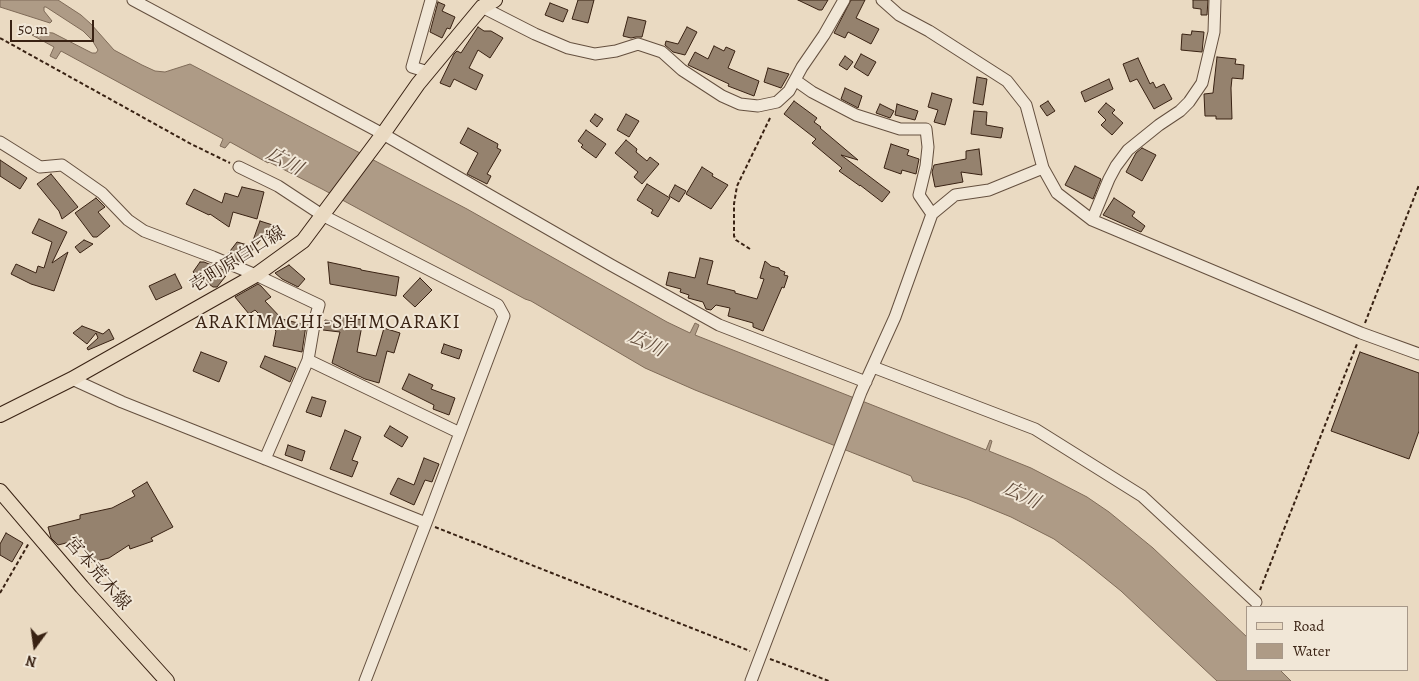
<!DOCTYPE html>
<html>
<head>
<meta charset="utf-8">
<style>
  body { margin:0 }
  #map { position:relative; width:1419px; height:681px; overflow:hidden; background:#eadac2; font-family:Alegreya,serif }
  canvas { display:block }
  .legend { position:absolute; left:1246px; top:606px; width:162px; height:65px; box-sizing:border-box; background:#f1e7d7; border:1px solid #a79889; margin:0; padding:6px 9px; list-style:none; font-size:15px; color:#392213 }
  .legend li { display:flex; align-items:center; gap:10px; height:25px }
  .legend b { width:25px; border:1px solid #a79889 }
  .north { position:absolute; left:10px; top:621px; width:50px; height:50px; -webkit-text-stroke:4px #f1e7d7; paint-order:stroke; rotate:194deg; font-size:14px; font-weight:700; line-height:20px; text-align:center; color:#392213 }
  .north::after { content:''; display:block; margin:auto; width:18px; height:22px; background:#392213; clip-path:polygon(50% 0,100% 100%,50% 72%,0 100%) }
  .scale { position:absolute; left:10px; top:20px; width:84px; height:22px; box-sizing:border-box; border:2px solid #392213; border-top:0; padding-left:6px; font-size:15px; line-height:18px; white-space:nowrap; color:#392213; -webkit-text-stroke:4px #f1e7d7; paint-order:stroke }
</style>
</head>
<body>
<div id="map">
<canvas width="1419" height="681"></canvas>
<ul class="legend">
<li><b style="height:6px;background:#eadac2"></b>Road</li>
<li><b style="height:14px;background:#ae9b86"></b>Water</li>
</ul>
<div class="north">N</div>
<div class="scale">50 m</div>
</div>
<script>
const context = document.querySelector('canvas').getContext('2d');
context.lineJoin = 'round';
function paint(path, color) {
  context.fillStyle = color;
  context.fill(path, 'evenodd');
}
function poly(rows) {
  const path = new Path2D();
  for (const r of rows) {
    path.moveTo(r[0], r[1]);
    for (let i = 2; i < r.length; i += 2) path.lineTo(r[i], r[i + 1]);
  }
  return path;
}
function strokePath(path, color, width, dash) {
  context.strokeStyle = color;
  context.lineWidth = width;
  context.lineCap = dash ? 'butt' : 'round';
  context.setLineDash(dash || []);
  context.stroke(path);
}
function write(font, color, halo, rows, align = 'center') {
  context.font = font + ' Alegreya,"Noto Serif JP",serif';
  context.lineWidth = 4;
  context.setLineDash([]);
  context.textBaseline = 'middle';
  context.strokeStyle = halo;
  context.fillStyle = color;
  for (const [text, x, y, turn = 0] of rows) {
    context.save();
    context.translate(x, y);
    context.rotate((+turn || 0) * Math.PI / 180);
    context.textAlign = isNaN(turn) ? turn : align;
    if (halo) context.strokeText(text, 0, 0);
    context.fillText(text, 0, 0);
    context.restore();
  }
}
const water = poly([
  [0,0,58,0,81,15,91,24,114,50,142,65,155,71,165,72,190,64,467,209,667,322,690,333,695,323,699,325,695,335,986,450,990,440,992,441,989,451,1031,468,1087,497,1109,512,1153,548,1248,638,1248,670,1280,670,1291,681,1217,681,1121,591,1084,561,1054,539,1011,517,967,499,913,481,911,476,695,390,645,368,531,301,525,299,322,189,269,162,268,163,230,142,225,148,220,146,223,139,61,51,56,59,50,56,54,47,32,35,41,32,53,33,92,53,96,53,98,50,92,40,83,31,46,7,44,7,44,11,52,21,50,23,0,7,0,0]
]);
const building = poly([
  [578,0,594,0,588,23,572,19,578,0],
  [798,0,828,0,822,10,819,10,798,0],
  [851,0,865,0,856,18,879,29,871,44,848,32,845,38,834,33,851,0],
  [1193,0,1208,0,1207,15,1201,15,1201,9,1193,8,1193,0],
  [438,2,445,5,442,11,455,17,450,29,447,28,442,38,430,32,438,2],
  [550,3,568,10,563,22,545,15,550,3],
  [628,17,646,21,642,37,636,37,631,38,623,36,628,17],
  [478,27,484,31,491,31,503,38,490,58,478,50,469,68,483,75,476,90,454,79,450,87,440,83,454,54,457,51,461,53,478,27],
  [687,27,697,32,685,55,673,52,665,45,666,41,678,44,687,27],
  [1192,31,1204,32,1202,52,1181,50,1182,34,1191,35,1192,31],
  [714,46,724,51,726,47,735,51,728,68,759,81,754,96,728,86,729,84,688,65,695,52,708,59,714,46],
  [861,54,876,62,868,76,854,67,861,54],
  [845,56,853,62,847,70,839,65,845,56],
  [1217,57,1236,59,1235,64,1244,65,1243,79,1232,78,1231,88,1232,119,1216,119,1216,116,1205,116,1204,94,1213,93,1217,57],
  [1138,58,1150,84,1153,82,1156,88,1164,84,1172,99,1154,109,1137,79,1130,82,1123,64,1138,58],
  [768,68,789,74,781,88,764,82,768,68],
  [977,77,987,79,983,105,973,103,977,77],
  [1109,79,1113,89,1085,102,1081,92,1109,79],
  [845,88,862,96,858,108,841,99,845,88],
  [932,93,952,99,945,125,934,122,938,110,928,107,932,93],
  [794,101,817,118,814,122,821,127,820,128,858,160,841,155,890,192,882,202,860,185,860,186,839,171,842,168,812,143,816,139,784,114,794,101],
  [1048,101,1055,111,1047,116,1040,106,1048,101],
  [1106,103,1115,110,1112,113,1123,123,1112,135,1101,125,1106,120,1098,112,1106,103],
  [880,104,894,111,890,118,876,113,880,104],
  [897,104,918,111,915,120,895,115,897,104],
  [974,111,987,112,986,125,1003,128,1001,138,971,134,974,111],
  [595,114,603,119,597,127,590,121,595,114],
  [626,114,639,121,629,137,617,130,626,114],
  [468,128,498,144,497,148,501,150,487,174,491,176,487,184,467,174,478,153,460,143,468,128],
  [586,130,606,144,596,158,581,147,583,145,578,141,586,130],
  [626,140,637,149,636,152,647,161,650,157,659,164,642,184,634,177,638,172,615,153,626,140],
  [891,144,909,150,907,155,919,159,916,174,902,170,901,174,884,168,891,144],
  [1142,148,1156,155,1142,181,1126,172,1136,153,1142,148],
  [979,149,982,175,961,172,963,182,935,187,932,172,934,165,966,159,966,151,979,149],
  [0,160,27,178,20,189,0,176,0,160],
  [1075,166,1101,179,1093,199,1065,185,1075,166],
  [702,167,713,174,712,176,728,185,711,209,686,194,702,167],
  [51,174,78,207,62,219,59,211,37,184,51,174],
  [647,184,670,198,658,217,651,213,653,210,637,200,647,184],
  [675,185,686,191,679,202,669,196,675,185],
  [242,187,264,192,257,219,233,212,229,227,210,214,209,215,186,204,194,189,222,203,225,193,238,197,242,187],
  [96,198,105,207,98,212,110,226,97,237,93,237,75,213,96,198],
  [1114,198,1135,212,1132,216,1145,226,1141,232,1103,215,1114,198],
  [39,219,67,232,52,263,68,252,54,291,31,284,11,274,16,264,36,273,38,266,44,268,52,242,32,233,39,219],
  [260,221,279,227,274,242,262,238,243,262,227,255,237,242,251,246,260,221],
  [84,240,93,244,80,253,75,247,84,240],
  [700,258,713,261,707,284,735,291,735,293,757,299,764,279,760,278,765,261,771,266,779,268,780,270,785,272,784,275,788,276,784,288,782,287,763,331,753,327,753,323,728,316,730,308,716,305,711,310,706,309,703,302,688,298,689,295,680,292,681,289,666,285,669,272,695,278,700,258],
  [200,262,204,262,229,272,217,287,213,287,193,272,200,262],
  [328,262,361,269,361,270,399,277,396,296,330,284,328,262],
  [289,265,305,279,298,287,282,279,275,273,289,265],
  [175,274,182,288,156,300,149,286,175,274],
  [420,278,432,290,415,307,403,296,420,278],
  [258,284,261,286,271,297,265,301,282,319,306,325,302,352,273,346,276,331,255,310,249,314,235,297,258,284],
  [339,316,363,320,357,352,376,356,384,328,400,333,394,353,387,351,379,383,365,379,332,363,340,332,323,330,325,320,338,322,339,316],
  [82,326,103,334,109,329,114,339,88,350,87,348,98,338,96,333,87,344,73,333,82,326],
  [444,344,462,350,459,359,441,353,444,344],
  [201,352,227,362,219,382,193,371,201,352],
  [1360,352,1419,373,1419,431,1409,459,1331,431,1360,352],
  [265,356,296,368,290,382,260,367,265,356],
  [409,374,433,385,431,389,455,398,449,415,433,409,434,405,402,389,409,374],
  [312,397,326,401,321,417,306,412,312,397],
  [390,426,408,437,402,447,384,436,390,426],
  [345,430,361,437,352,460,358,462,352,477,330,469,345,430],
  [288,445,305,451,302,461,285,455,288,445],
  [424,458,439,464,432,482,425,480,414,505,390,494,398,478,414,485,424,458],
  [147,482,173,527,151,538,153,541,130,549,129,545,109,558,88,563,82,539,58,545,51,538,48,527,80,519,80,515,112,508,135,496,132,491,147,482],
  [6,533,23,543,12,562,0,555,0,544,6,533]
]);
const path = poly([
  [0,38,191,144,230,163],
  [750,249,736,240,734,236,734,204,737,186,771,116],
  [1365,323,1419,185],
  [435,527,750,651],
  [1260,590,1357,344],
  [0,593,29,543],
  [770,659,829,681]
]);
const minor = poly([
  [133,0,383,134,611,265,719,325,866,382],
  [882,0,899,15,929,31,1007,81,1026,105,1043,168,1057,193,1092,220,1361,333,1419,354],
  [482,7,535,34,568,48,595,54,616,51,638,44,662,52,682,70,722,96,740,104,758,106,777,102,789,91,802,67,824,35,844,0],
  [428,72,412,67,431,0],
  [795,80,812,92,856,115,900,129,926,129,928,147,926,166,919,195,932,214],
  [0,142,40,167,62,165,102,193,128,220,144,231,213,257,256,275,319,305,315,319,308,360,265,459],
  [239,167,278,186,322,215,498,305,504,316,426,523,365,681],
  [1092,220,1109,179,1116,166,1128,150,1159,125,1180,111,1189,102,1202,83,1214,32,1215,0],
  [308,360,460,433],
  [873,367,1035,429,1142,496,1256,602],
  [72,379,122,402,426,523],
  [751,681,861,392,895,317,932,214,955,195,989,190,1043,168]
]);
const major = poly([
  [0,415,72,379,256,275,303,241,383,134,418,84,482,7,495,0],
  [0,491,82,587,167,681]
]);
const streetNames = [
  ["壱町原白口線",238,260,-32],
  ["宮本荒木線",97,574,49]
];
const waterNames = [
  ["広川",284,162,28],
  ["広川",646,344,26],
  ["広川",1021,496,26]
];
const quarterNames = [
  ["ARAKIMACHI-SHIMOARAKI",328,323]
];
paint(water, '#ae9b86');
strokePath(water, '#7f6b58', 1);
paint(building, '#95826e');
strokePath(building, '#392213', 1);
strokePath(minor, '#65503f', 13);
strokePath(major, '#392213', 16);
strokePath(path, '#392213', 2, [4, 2.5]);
strokePath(minor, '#f1e7d7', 11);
strokePath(major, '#eadac2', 14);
write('18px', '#392213', '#f1e7d7', streetNames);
write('italic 19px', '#624c3b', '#f1e7d7', waterNames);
context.letterSpacing = '1px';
write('20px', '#392213', '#f1e7d7', quarterNames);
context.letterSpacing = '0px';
</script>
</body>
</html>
